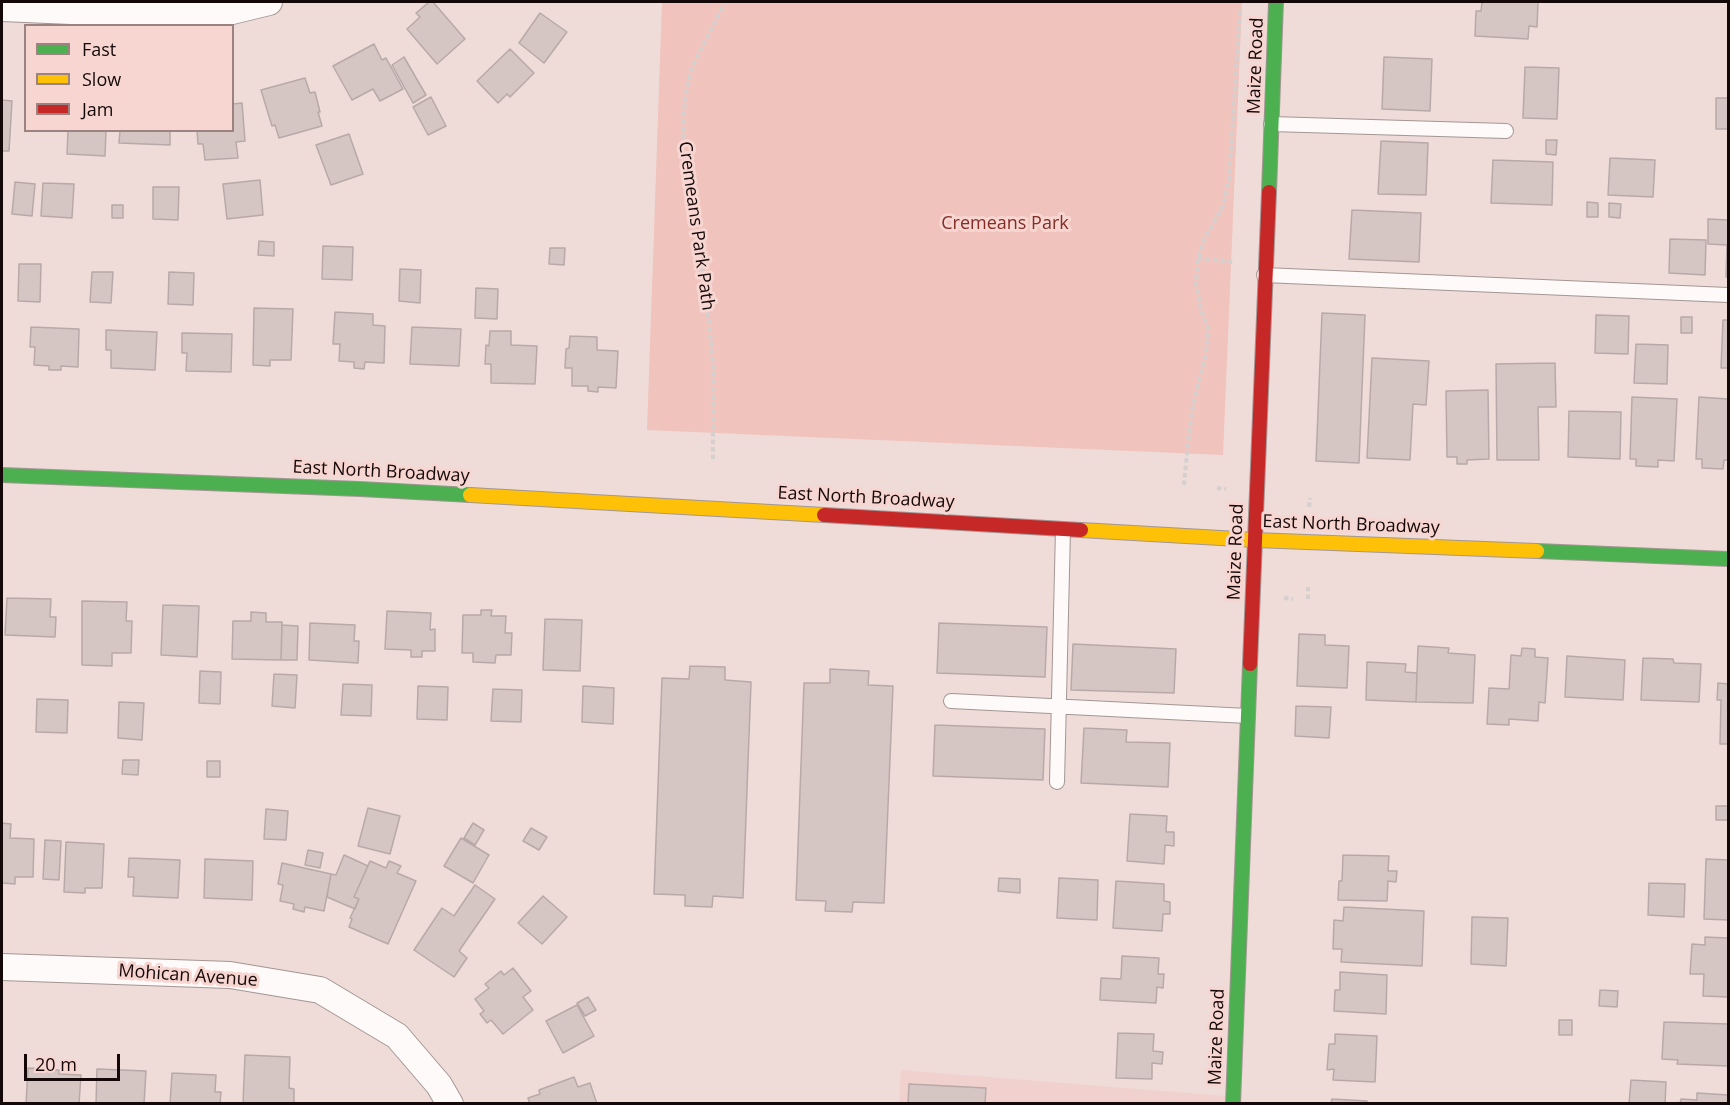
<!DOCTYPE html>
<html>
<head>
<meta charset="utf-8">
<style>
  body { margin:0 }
  #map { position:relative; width:1730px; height:1105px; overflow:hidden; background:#efdcd9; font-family:"Open Sans",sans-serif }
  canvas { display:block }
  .frame { position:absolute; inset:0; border:3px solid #140908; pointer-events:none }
  .legend { position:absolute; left:24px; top:24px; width:210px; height:108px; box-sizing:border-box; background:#f7d5d1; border:2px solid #9c8381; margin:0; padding:8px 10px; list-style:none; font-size:18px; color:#140908 }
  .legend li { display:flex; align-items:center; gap:12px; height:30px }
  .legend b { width:30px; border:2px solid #9c8381 }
  .scale { position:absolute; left:24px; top:1054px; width:96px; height:27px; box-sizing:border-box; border:3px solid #140908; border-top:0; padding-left:8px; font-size:18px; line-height:21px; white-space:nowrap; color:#140908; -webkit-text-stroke:4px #f7d5d1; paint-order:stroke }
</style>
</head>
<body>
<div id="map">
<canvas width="1730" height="1105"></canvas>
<div class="frame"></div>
<ul class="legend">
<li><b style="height:8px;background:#4caf50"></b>Fast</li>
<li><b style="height:8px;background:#ffc107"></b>Slow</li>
<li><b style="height:8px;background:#c62828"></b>Jam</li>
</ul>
<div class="scale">20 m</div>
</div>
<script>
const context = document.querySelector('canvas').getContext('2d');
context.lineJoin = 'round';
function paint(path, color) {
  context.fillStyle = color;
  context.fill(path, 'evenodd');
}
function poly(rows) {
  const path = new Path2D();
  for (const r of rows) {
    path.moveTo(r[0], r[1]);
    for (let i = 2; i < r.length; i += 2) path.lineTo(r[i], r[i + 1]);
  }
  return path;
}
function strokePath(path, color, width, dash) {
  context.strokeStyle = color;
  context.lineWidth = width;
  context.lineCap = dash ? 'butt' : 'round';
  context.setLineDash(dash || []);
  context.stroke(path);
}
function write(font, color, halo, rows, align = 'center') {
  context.font = font + ' "Open Sans",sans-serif';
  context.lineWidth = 6;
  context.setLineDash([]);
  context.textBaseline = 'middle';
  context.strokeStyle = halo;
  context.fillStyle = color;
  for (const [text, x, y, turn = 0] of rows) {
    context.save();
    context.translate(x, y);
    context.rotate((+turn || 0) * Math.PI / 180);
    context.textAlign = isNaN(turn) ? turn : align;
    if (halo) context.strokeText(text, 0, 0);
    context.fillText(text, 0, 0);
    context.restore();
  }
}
const built = poly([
  [901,1070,1238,1097,1237,1104,899,1104]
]);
const green = poly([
  [662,2,1242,2,1223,455,647,430]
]);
const building = poly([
  [429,2,433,2,465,39,437,64,407,29,420,17,416,13,429,2],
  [1482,2,1538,2,1537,27,1529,26,1528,39,1475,36,1476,11,1481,11,1482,2],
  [540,13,567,32,544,63,519,43,540,13],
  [374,44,382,60,386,58,403,89,380,101,373,89,352,100,333,66,374,44],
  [510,49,534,73,510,97,507,94,498,103,477,81,510,49],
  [404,57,426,95,413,103,392,65,404,57],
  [1384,57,1432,59,1430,111,1382,109,1384,57],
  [1525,67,1559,68,1557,119,1523,118,1525,67],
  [305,78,310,93,315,92,320,112,318,112,322,126,279,138,275,125,272,126,261,90,305,78],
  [431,97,446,126,428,135,413,107,431,97],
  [1716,98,1728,98,1728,129,1716,129,1716,98],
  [2,100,12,101,9,151,2,151,2,100],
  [242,103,245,141,236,142,238,158,205,160,203,144,198,144,197,130,232,130,232,104,242,103],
  [68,130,106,130,105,156,67,154,68,130],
  [120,130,170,130,170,145,119,143,120,130],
  [349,134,363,174,331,185,316,145,349,134],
  [1546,140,1557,140,1556,155,1546,154,1546,140],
  [1381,141,1428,143,1426,195,1378,194,1381,141],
  [1610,158,1655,160,1653,197,1608,195,1610,158],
  [1493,160,1553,162,1552,205,1491,203,1493,160],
  [260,180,263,215,227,219,223,184,260,180],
  [15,182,35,184,32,216,12,214,15,182],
  [43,183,74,184,72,218,41,216,43,183],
  [153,187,179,187,178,220,153,219,153,187],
  [1587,202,1598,203,1598,217,1587,217,1587,202],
  [1609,203,1621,204,1620,218,1609,217,1609,203],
  [112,205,123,205,123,218,112,218,112,205],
  [1352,210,1421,213,1419,262,1349,259,1352,210],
  [1708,219,1728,220,1728,277,1726,277,1727,245,1708,244,1708,219],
  [1670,239,1706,240,1705,275,1669,273,1670,239],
  [259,241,274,242,274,256,258,255,259,241],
  [323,246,353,247,352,280,322,279,323,246],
  [550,248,565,248,564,265,549,264,550,248],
  [19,264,41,264,40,302,18,301,19,264],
  [400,269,421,270,420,303,399,301,400,269],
  [92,272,113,272,111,303,90,302,92,272],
  [169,272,194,273,193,305,168,304,169,272],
  [476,288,498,289,497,319,475,318,476,288],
  [254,308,293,309,291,360,270,360,270,366,253,365,254,308],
  [335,312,373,314,373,325,385,326,384,363,365,362,364,369,354,368,354,362,339,361,340,344,333,344,335,312],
  [1322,313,1365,315,1359,463,1316,461,1322,313],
  [1596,315,1629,316,1628,354,1595,353,1596,315],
  [1681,317,1692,317,1692,333,1681,333,1681,317],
  [1723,320,1728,320,1728,368,1721,368,1723,320],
  [31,327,79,329,78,367,61,366,61,370,49,370,49,366,34,365,35,347,30,347,31,327],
  [412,327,461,329,459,366,410,364,412,327],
  [106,330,157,332,155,370,111,368,111,350,106,350,106,330],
  [490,331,511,331,511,345,537,346,535,384,491,383,491,364,485,364,486,345,489,346,490,331],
  [182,333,232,334,231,372,186,371,187,353,182,353,182,333],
  [570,336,597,337,597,350,618,351,616,388,598,387,598,392,588,391,588,386,572,386,572,368,565,368,566,349,569,348,570,336],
  [1636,344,1668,345,1667,384,1634,383,1636,344],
  [1372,358,1429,361,1426,405,1413,404,1410,460,1367,458,1372,358],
  [1555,363,1556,407,1538,407,1539,460,1497,460,1496,364,1555,363],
  [1488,390,1489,459,1467,460,1467,464,1457,464,1457,457,1447,457,1446,391,1488,390],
  [1632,397,1677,399,1674,461,1658,460,1658,467,1636,466,1636,459,1630,459,1632,397],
  [1699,397,1728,399,1728,460,1724,460,1723,469,1702,468,1702,459,1696,459,1699,397],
  [1569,411,1621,412,1620,459,1568,457,1569,411],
  [7,598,51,599,50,617,56,617,55,637,5,635,7,598],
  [82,601,127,602,126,621,132,621,131,653,112,653,112,666,82,665,82,601],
  [163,605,199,606,197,657,161,655,163,605],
  [481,610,492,610,491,616,506,616,505,633,512,633,511,655,496,655,495,663,473,662,473,653,462,653,463,615,481,615,481,610],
  [387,611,431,613,430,630,435,629,435,651,422,651,422,657,411,657,411,650,385,649,387,611],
  [251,612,266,613,266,622,282,622,281,660,232,659,233,621,251,621,251,612],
  [545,619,582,620,580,671,543,670,545,619],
  [310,623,355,625,354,641,359,641,358,663,309,660,310,623],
  [939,623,1047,627,1045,677,937,673,939,623],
  [282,625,298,626,297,660,281,660,282,625],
  [1299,634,1325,635,1325,645,1349,646,1347,688,1297,686,1299,634],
  [1073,644,1176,649,1174,693,1071,690,1073,644],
  [1418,646,1449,648,1448,653,1475,655,1473,703,1416,702,1418,646],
  [1522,648,1535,649,1535,657,1548,658,1545,703,1539,702,1538,721,1509,719,1509,725,1487,724,1489,688,1509,689,1511,655,1521,656,1522,648],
  [1567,656,1625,660,1623,700,1565,697,1567,656],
  [1643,658,1673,659,1674,663,1701,664,1699,702,1641,700,1643,658],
  [1367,662,1406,664,1405,672,1417,673,1416,702,1366,700,1367,662],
  [690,666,725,667,725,680,751,682,743,898,713,896,712,907,685,906,685,895,654,894,662,678,689,679,690,666],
  [830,669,869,671,868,685,893,686,884,903,853,902,852,912,825,911,826,901,796,900,804,683,830,683,830,669],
  [200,671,221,672,220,704,199,703,200,671],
  [274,674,297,675,295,708,272,706,274,674],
  [1718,683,1728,684,1728,744,1720,744,1721,700,1717,700,1718,683],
  [343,684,372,685,371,716,341,715,343,684],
  [418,686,448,687,447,720,417,719,418,686],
  [583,686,614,688,613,724,582,722,583,686],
  [493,689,522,690,521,722,491,721,493,689],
  [37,699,68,700,67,733,36,732,37,699],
  [119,702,144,703,142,740,118,738,119,702],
  [1296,706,1331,707,1329,738,1295,736,1296,706],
  [935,725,1045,729,1043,780,933,776,935,725],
  [1084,728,1127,730,1126,742,1170,743,1168,787,1081,783,1084,728],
  [123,760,139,760,138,775,122,774,123,760],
  [207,761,220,761,220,777,207,777,207,761],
  [1716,806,1728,806,1728,820,1716,820,1716,806],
  [368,808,400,816,390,854,358,846,368,808],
  [266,809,288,811,286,840,264,839,266,809],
  [1130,814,1167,816,1166,832,1174,832,1174,846,1165,845,1164,864,1127,861,1130,814],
  [2,823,11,824,10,838,34,839,33,877,15,877,15,884,2,883,2,823],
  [473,823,484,830,475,845,464,838,473,823],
  [531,828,547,837,539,850,523,841,531,828],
  [461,838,489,855,473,883,444,866,461,838],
  [45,840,61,841,59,880,43,879,45,840],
  [66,842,104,844,102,888,85,888,85,893,64,892,66,842],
  [308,850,323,853,320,868,305,865,308,850],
  [344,855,368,866,354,897,359,899,355,909,327,897,331,874,336,875,344,855],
  [1343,855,1389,856,1388,871,1397,871,1396,882,1388,881,1387,901,1338,900,1339,881,1342,881,1343,855],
  [129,858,180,860,178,898,133,896,134,877,128,877,129,858],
  [205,859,253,861,252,900,204,898,205,859],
  [1706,859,1728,860,1728,920,1704,919,1706,859],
  [370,861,386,868,389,861,401,866,397,873,416,881,388,944,349,927,352,919,350,918,359,899,354,897,370,861],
  [282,863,331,874,324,911,305,907,304,912,293,909,294,904,280,901,283,885,278,884,282,863],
  [999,878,1020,879,1020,893,998,891,999,878],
  [1059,878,1098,880,1097,920,1057,918,1059,878],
  [1116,881,1164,884,1164,901,1170,902,1170,914,1163,914,1162,931,1113,928,1116,881],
  [1649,883,1685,884,1684,917,1648,915,1649,883],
  [475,885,495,899,459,951,467,958,454,977,414,950,442,908,454,916,475,885],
  [543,896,567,917,542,944,518,923,543,896],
  [1344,907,1424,911,1422,966,1341,962,1342,949,1333,949,1334,920,1343,921,1344,907],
  [1472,917,1508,918,1506,966,1471,964,1472,917],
  [1705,937,1728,938,1728,997,1703,996,1704,974,1690,974,1692,944,1705,945,1705,937],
  [1122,956,1159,958,1158,974,1164,974,1163,988,1157,987,1156,1003,1100,1000,1101,978,1121,979,1122,956],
  [513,968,531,991,523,997,533,1010,503,1034,491,1020,487,1023,480,1014,484,1011,475,999,489,988,485,984,501,971,504,975,513,968],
  [1340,972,1387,975,1386,1014,1334,1011,1335,990,1340,990,1340,972],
  [1600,990,1618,991,1617,1007,1599,1006,1600,990],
  [588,997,596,1010,585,1016,577,1003,588,997],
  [577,1005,594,1036,563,1053,546,1021,577,1005],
  [1559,1020,1572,1020,1572,1035,1559,1035,1559,1020],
  [1664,1022,1728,1024,1728,1066,1677,1064,1678,1060,1662,1059,1664,1022],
  [1118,1033,1154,1034,1153,1051,1163,1052,1162,1064,1152,1063,1152,1079,1116,1078,1118,1033],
  [1335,1034,1377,1036,1375,1082,1333,1080,1334,1069,1327,1070,1329,1044,1335,1044,1335,1034],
  [245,1055,290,1057,289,1088,294,1089,294,1104,243,1104,245,1055],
  [28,1068,59,1070,59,1074,81,1075,79,1104,26,1104,28,1068],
  [97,1069,146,1071,144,1104,96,1104,97,1069],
  [172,1073,216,1075,215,1092,221,1092,220,1104,170,1104,172,1073],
  [574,1077,578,1087,590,1083,597,1104,530,1104,528,1098,540,1094,539,1090,574,1077],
  [1631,1080,1666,1082,1665,1104,1629,1104,1631,1080],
  [909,1084,986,1088,985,1104,908,1104,909,1084],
  [1697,1093,1728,1095,1728,1104,1680,1104,1681,1099,1697,1100,1697,1093],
  [1332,1099,1367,1101,1367,1104,1331,1104,1332,1099]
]);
const path = poly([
  [1198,258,1233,262],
  [713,459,713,364,709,322,690,189,684,159,683,127,685,97,692,67,725,2],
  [1184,485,1188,443,1193,405,1206,353,1208,329,1201,310,1196,283,1198,258,1204,240,1223,206,1229,180,1240,8],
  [1217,488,1226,489],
  [1309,507,1310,498],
  [1284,598,1293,599],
  [1308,599,1308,587]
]);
const lane = poly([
  [1271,124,1506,131],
  [1264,275,1728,295],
  [951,701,1248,716],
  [1057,782,1063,529]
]);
const street = poly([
  [2,8,187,16,232,11,269,2],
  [2,967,230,975,320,990,397,1036,439,1085,450,1104]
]);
const fast = poly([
  [1269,192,1276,2],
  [2,475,360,489,470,495],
  [1537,551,1728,559],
  [1233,1104,1250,664]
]);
const slow = poly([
  [470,495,824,515],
  [1081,530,1255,540,1537,551]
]);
const jam = poly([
  [824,515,1081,530],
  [1250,664,1269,192]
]);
const streetNames = [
  ["Maize Road",1256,66,-88],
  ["Cremeans Park Path",696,226,82],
  ["East North Broadway",381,472,3],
  ["East North Broadway",866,498,3],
  ["East North Broadway",1351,525,2],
  ["Maize Road",1236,552,-88],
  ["Mohican Avenue",188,976,4],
  ["Maize Road",1217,1037,-88]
];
const parkNames = [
  ["Cremeans Park",1005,224]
];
paint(built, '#f1d1cd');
paint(green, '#f0c3bd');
paint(building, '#d5c6c4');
strokePath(building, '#b8a9a8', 1.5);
strokePath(lane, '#a49693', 16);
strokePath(street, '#a49693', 28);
strokePath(fast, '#a49693', 16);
strokePath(slow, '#a49693', 16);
strokePath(jam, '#a49693', 16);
strokePath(path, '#d5cfce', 4, [4.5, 3]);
strokePath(lane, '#fdfaf9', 14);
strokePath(street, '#fdfaf9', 26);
strokePath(fast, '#4caf50', 14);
strokePath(slow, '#ffc107', 14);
strokePath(jam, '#c62828', 14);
write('18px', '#140908', '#f7d5d1', streetNames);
write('18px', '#822d26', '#f7d5d1', parkNames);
</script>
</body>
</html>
